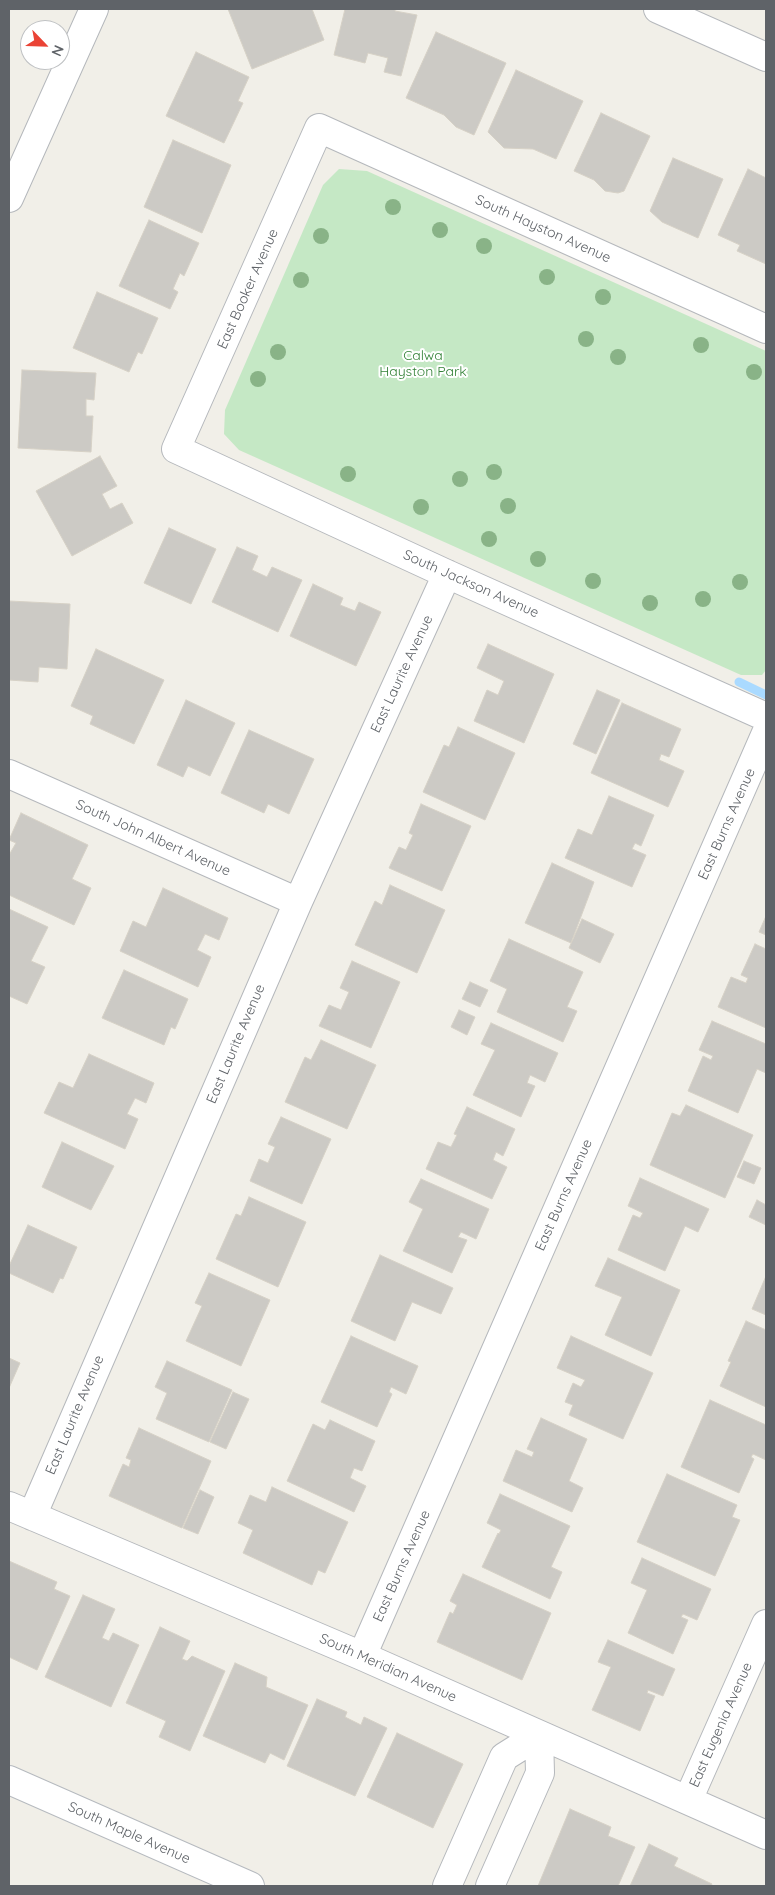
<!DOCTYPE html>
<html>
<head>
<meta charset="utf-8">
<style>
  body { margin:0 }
  #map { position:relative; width:775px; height:1895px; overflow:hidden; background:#f1efe8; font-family:Quicksand,sans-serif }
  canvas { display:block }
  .frame { position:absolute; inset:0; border:10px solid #5f6368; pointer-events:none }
  .north { position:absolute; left:20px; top:20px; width:50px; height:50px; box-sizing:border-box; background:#fff; border:1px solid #bfc1c3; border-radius:50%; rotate:114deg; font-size:14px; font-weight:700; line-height:20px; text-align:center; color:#5f6368 }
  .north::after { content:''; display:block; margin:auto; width:18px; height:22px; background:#ea4335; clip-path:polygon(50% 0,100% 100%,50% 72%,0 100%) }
</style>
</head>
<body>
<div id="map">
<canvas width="775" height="1895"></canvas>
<div class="frame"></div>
<div class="north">N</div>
</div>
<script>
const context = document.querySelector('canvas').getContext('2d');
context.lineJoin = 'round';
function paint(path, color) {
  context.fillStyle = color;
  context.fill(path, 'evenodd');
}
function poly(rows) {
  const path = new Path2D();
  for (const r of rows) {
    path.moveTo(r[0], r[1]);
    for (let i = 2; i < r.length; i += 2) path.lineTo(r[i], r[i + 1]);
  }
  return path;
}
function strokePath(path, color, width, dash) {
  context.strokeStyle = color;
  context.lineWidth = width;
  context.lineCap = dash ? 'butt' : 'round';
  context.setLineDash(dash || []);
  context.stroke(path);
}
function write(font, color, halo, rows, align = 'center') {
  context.font = font + ' Quicksand,sans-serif';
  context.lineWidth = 4;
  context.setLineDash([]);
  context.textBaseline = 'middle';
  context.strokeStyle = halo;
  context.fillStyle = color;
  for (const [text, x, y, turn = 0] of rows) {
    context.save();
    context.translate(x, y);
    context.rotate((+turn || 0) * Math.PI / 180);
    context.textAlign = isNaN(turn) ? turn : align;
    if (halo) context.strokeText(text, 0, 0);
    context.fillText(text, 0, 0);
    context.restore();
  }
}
const green = poly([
  [339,169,367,171,766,351,766,670,762,675,741,675,239,450,224,434,225,410,323,185]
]);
const stream = poly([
  [739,682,766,695]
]);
const building = poly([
  [228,9,312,9,324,40,252,69,228,9],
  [345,9,395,9,395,11,417,15,401,76,384,72,388,58,368,53,365,63,334,55,345,9],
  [436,32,506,63,474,135,456,127,444,115,406,98,436,32],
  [196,52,249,77,238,101,243,103,224,143,166,116,196,52],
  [516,70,583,101,556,159,533,149,504,148,488,132,516,70],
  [601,113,650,136,624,191,618,193,605,191,594,180,574,171,601,113],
  [173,140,231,165,202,233,144,207,173,140],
  [673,158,723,179,698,238,662,222,650,211,673,158],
  [748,169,766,178,766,264,737,251,740,245,718,235,748,169],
  [149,220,199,243,184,276,180,273,173,289,178,292,170,309,119,286,149,220],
  [97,292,158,318,142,354,138,352,129,372,73,348,97,292],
  [22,370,96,373,94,400,86,399,86,416,93,416,91,452,18,448,22,370],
  [100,456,117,486,102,494,110,509,122,503,133,523,72,556,36,491,100,456],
  [169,528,216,549,191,604,144,583,169,528],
  [237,547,258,556,252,570,267,577,272,567,302,580,278,632,212,602,237,547],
  [313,584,343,598,340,605,355,611,359,602,381,612,356,666,290,636,313,584],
  [9,601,70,604,67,669,39,667,38,682,9,680,9,601],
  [488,644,554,674,524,743,474,721,487,690,498,695,504,681,477,668,488,644],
  [96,649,164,680,134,744,90,724,93,716,71,706,96,649],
  [597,690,620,700,596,754,573,744,597,690],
  [186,700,235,723,210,776,188,766,183,777,157,765,186,700],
  [622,703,681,729,669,757,661,754,659,760,684,771,668,807,591,773,622,703],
  [458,727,515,753,485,820,423,792,444,745,449,747,458,727],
  [249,730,314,759,289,814,268,804,264,813,221,793,249,730],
  [609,796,654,815,641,846,635,843,632,849,646,855,632,887,565,858,578,829,592,835,609,796],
  [421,804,471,826,442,891,389,868,399,847,406,850,413,835,409,833,421,804],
  [21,813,88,845,72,879,91,888,74,925,9,895,9,855,16,843,9,840,21,813],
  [552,863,594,882,571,943,525,923,552,863],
  [390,885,445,910,417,973,355,945,375,901,382,905,390,885],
  [163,888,228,918,219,940,205,934,197,950,211,957,198,987,120,951,133,921,146,927,163,888],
  [9,909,48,927,31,961,45,967,27,1004,9,996,9,909],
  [766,916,766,935,759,932,766,916],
  [582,919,614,934,600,963,569,948,582,919],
  [509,939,583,972,567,1007,577,1011,563,1042,497,1012,507,989,490,981,509,939],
  [755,944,766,949,766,1028,718,1007,731,977,746,983,748,978,741,975,755,944],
  [352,961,400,982,371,1048,319,1026,329,1005,341,1010,349,992,340,988,352,961],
  [124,970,188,999,175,1029,171,1027,164,1045,102,1018,124,970],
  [470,982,488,990,480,1007,462,999,470,982],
  [459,1010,475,1017,467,1035,451,1027,459,1010],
  [712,1021,766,1044,766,1073,757,1069,738,1113,688,1091,703,1056,711,1060,713,1056,699,1050,712,1021],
  [491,1023,558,1053,545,1082,530,1075,527,1083,535,1086,521,1117,473,1095,495,1050,481,1044,491,1023],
  [321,1040,376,1065,347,1129,285,1102,305,1057,311,1060,321,1040],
  [89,1054,154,1083,146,1103,135,1098,127,1114,138,1119,125,1149,44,1113,59,1082,73,1088,89,1054],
  [686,1105,753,1135,725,1198,650,1165,672,1113,680,1116,686,1105],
  [467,1107,515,1129,503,1156,496,1152,493,1160,507,1167,492,1199,426,1169,438,1142,451,1147,457,1135,454,1134,467,1107],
  [281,1117,331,1139,302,1204,250,1181,259,1159,268,1163,275,1147,268,1144,281,1117],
  [62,1142,114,1166,91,1210,42,1187,62,1142],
  [744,1161,761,1168,754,1184,737,1177,744,1161],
  [640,1178,709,1209,698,1232,685,1226,665,1271,618,1250,633,1215,640,1218,643,1213,628,1206,640,1178],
  [421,1179,489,1209,476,1239,461,1232,458,1237,467,1240,452,1273,403,1251,423,1209,409,1202,421,1179],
  [249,1197,306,1222,278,1287,216,1259,236,1214,241,1216,249,1197],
  [757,1200,766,1205,766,1225,749,1217,757,1200],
  [28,1225,77,1247,63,1279,60,1278,53,1293,9,1273,9,1266,28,1225],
  [380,1255,453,1288,441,1314,412,1302,395,1341,351,1321,380,1255],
  [608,1258,680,1290,651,1356,605,1335,622,1297,595,1286,608,1258],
  [209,1273,270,1300,241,1366,186,1341,202,1306,195,1303,209,1273],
  [766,1276,766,1315,752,1309,766,1276],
  [746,1321,766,1330,766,1407,720,1386,731,1362,728,1361,746,1321],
  [351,1336,418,1366,406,1394,391,1387,389,1392,392,1394,377,1427,321,1402,351,1336],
  [571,1336,653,1373,623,1439,569,1415,573,1405,565,1402,573,1383,581,1387,585,1380,557,1368,571,1336],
  [9,1358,20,1363,9,1388,9,1358],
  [167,1361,232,1390,209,1442,156,1419,167,1393,155,1387,167,1361],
  [233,1392,249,1399,226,1449,210,1442,233,1392],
  [710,1400,766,1425,766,1460,753,1454,751,1457,754,1459,739,1493,681,1467,710,1400],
  [541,1418,587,1439,569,1481,583,1488,572,1512,503,1481,516,1450,532,1457,534,1452,527,1449,541,1418],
  [330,1420,375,1441,362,1471,354,1468,350,1478,366,1486,354,1512,287,1481,313,1424,325,1430,330,1420],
  [139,1428,211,1461,182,1528,109,1496,123,1464,129,1467,131,1460,126,1458,139,1428],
  [667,1474,737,1505,732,1517,740,1520,715,1576,637,1542,667,1474],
  [272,1487,348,1522,325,1573,318,1570,312,1585,243,1553,253,1530,238,1523,250,1495,266,1502,272,1487],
  [200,1490,214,1497,198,1534,183,1528,200,1490],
  [500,1494,570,1526,551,1567,562,1572,550,1599,482,1567,498,1533,499,1534,501,1530,487,1523,500,1494],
  [642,1558,711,1589,697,1620,683,1614,681,1617,688,1620,673,1654,628,1633,647,1590,631,1583,642,1558],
  [9,1561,57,1582,54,1589,70,1596,37,1670,9,1657,9,1561],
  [463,1574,551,1613,522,1680,437,1642,450,1612,453,1614,457,1605,450,1601,463,1574],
  [83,1595,115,1609,102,1638,109,1641,113,1633,139,1645,111,1707,45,1677,83,1595],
  [160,1627,190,1641,182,1659,187,1661,192,1656,225,1671,190,1751,159,1737,166,1721,126,1703,160,1627],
  [608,1640,675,1669,663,1696,648,1690,647,1693,655,1696,640,1731,592,1710,611,1667,598,1662,608,1640],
  [235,1663,267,1677,266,1687,308,1705,284,1760,270,1753,265,1763,203,1736,235,1663],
  [317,1699,347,1712,345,1717,361,1725,364,1717,387,1728,355,1796,287,1766,317,1699],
  [397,1733,463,1764,433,1828,367,1797,397,1733],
  [570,1809,611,1827,608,1836,635,1847,618,1886,538,1886,570,1809],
  [649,1844,678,1858,674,1866,712,1884,711,1886,630,1886,649,1844]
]);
const minor = poly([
  [658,9,766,57],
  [9,198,94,9],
  [766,329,319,128,176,449,447,574,766,717],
  [9,774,298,902],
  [9,1506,362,1656,766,1835],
  [32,1516,298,902,447,574],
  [362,1656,766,733],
  [688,1800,766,1624],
  [447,1886,504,1757,539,1735],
  [490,1886,540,1773,539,1735]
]);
const secondary = poly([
  [9,1780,250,1886]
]);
const trees = [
  [393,207],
  [440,230],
  [321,236],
  [484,246],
  [547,277],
  [301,280],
  [603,297],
  [586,339],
  [701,345],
  [278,352],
  [618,357],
  [754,372],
  [258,379],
  [494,472],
  [348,474],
  [460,479],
  [508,506],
  [421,507],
  [489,539],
  [538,559],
  [593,581],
  [740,582],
  [703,599],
  [650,603]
];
const streetNames = [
  ["South Hayston Avenue",543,229,24],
  ["East Booker Avenue",248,289,-66],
  ["South Jackson Avenue",471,584,24],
  ["East Laurite Avenue",402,674,-65],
  ["East Burns Avenue",727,824,-66],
  ["South John Albert Avenue",153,838,24],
  ["East Laurite Avenue",236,1044,-67],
  ["East Burns Avenue",564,1195,-66],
  ["East Laurite Avenue",75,1415,-67],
  ["East Burns Avenue",402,1566,-66],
  ["South Meridian Avenue",388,1668,24],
  ["East Eugenia Avenue",721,1725,-66],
  ["South Maple Avenue",129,1833,24]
];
const parkNames = [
  ["Calwa",423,356],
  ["Hayston Park",423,372]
];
paint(green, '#c5e8c5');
strokePath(stream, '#aadaff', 9);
paint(building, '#cccac5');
strokePath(building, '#d6d1c6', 1);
strokePath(minor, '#b5b8bc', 30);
strokePath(secondary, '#b6babf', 30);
strokePath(minor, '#fff', 28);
strokePath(secondary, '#fff', 28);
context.fillStyle = '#89b387';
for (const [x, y] of trees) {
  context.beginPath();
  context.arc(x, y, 8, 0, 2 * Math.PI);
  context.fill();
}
write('14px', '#5f6368', '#fff', streetNames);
write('14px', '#348238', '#fff', parkNames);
</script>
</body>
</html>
